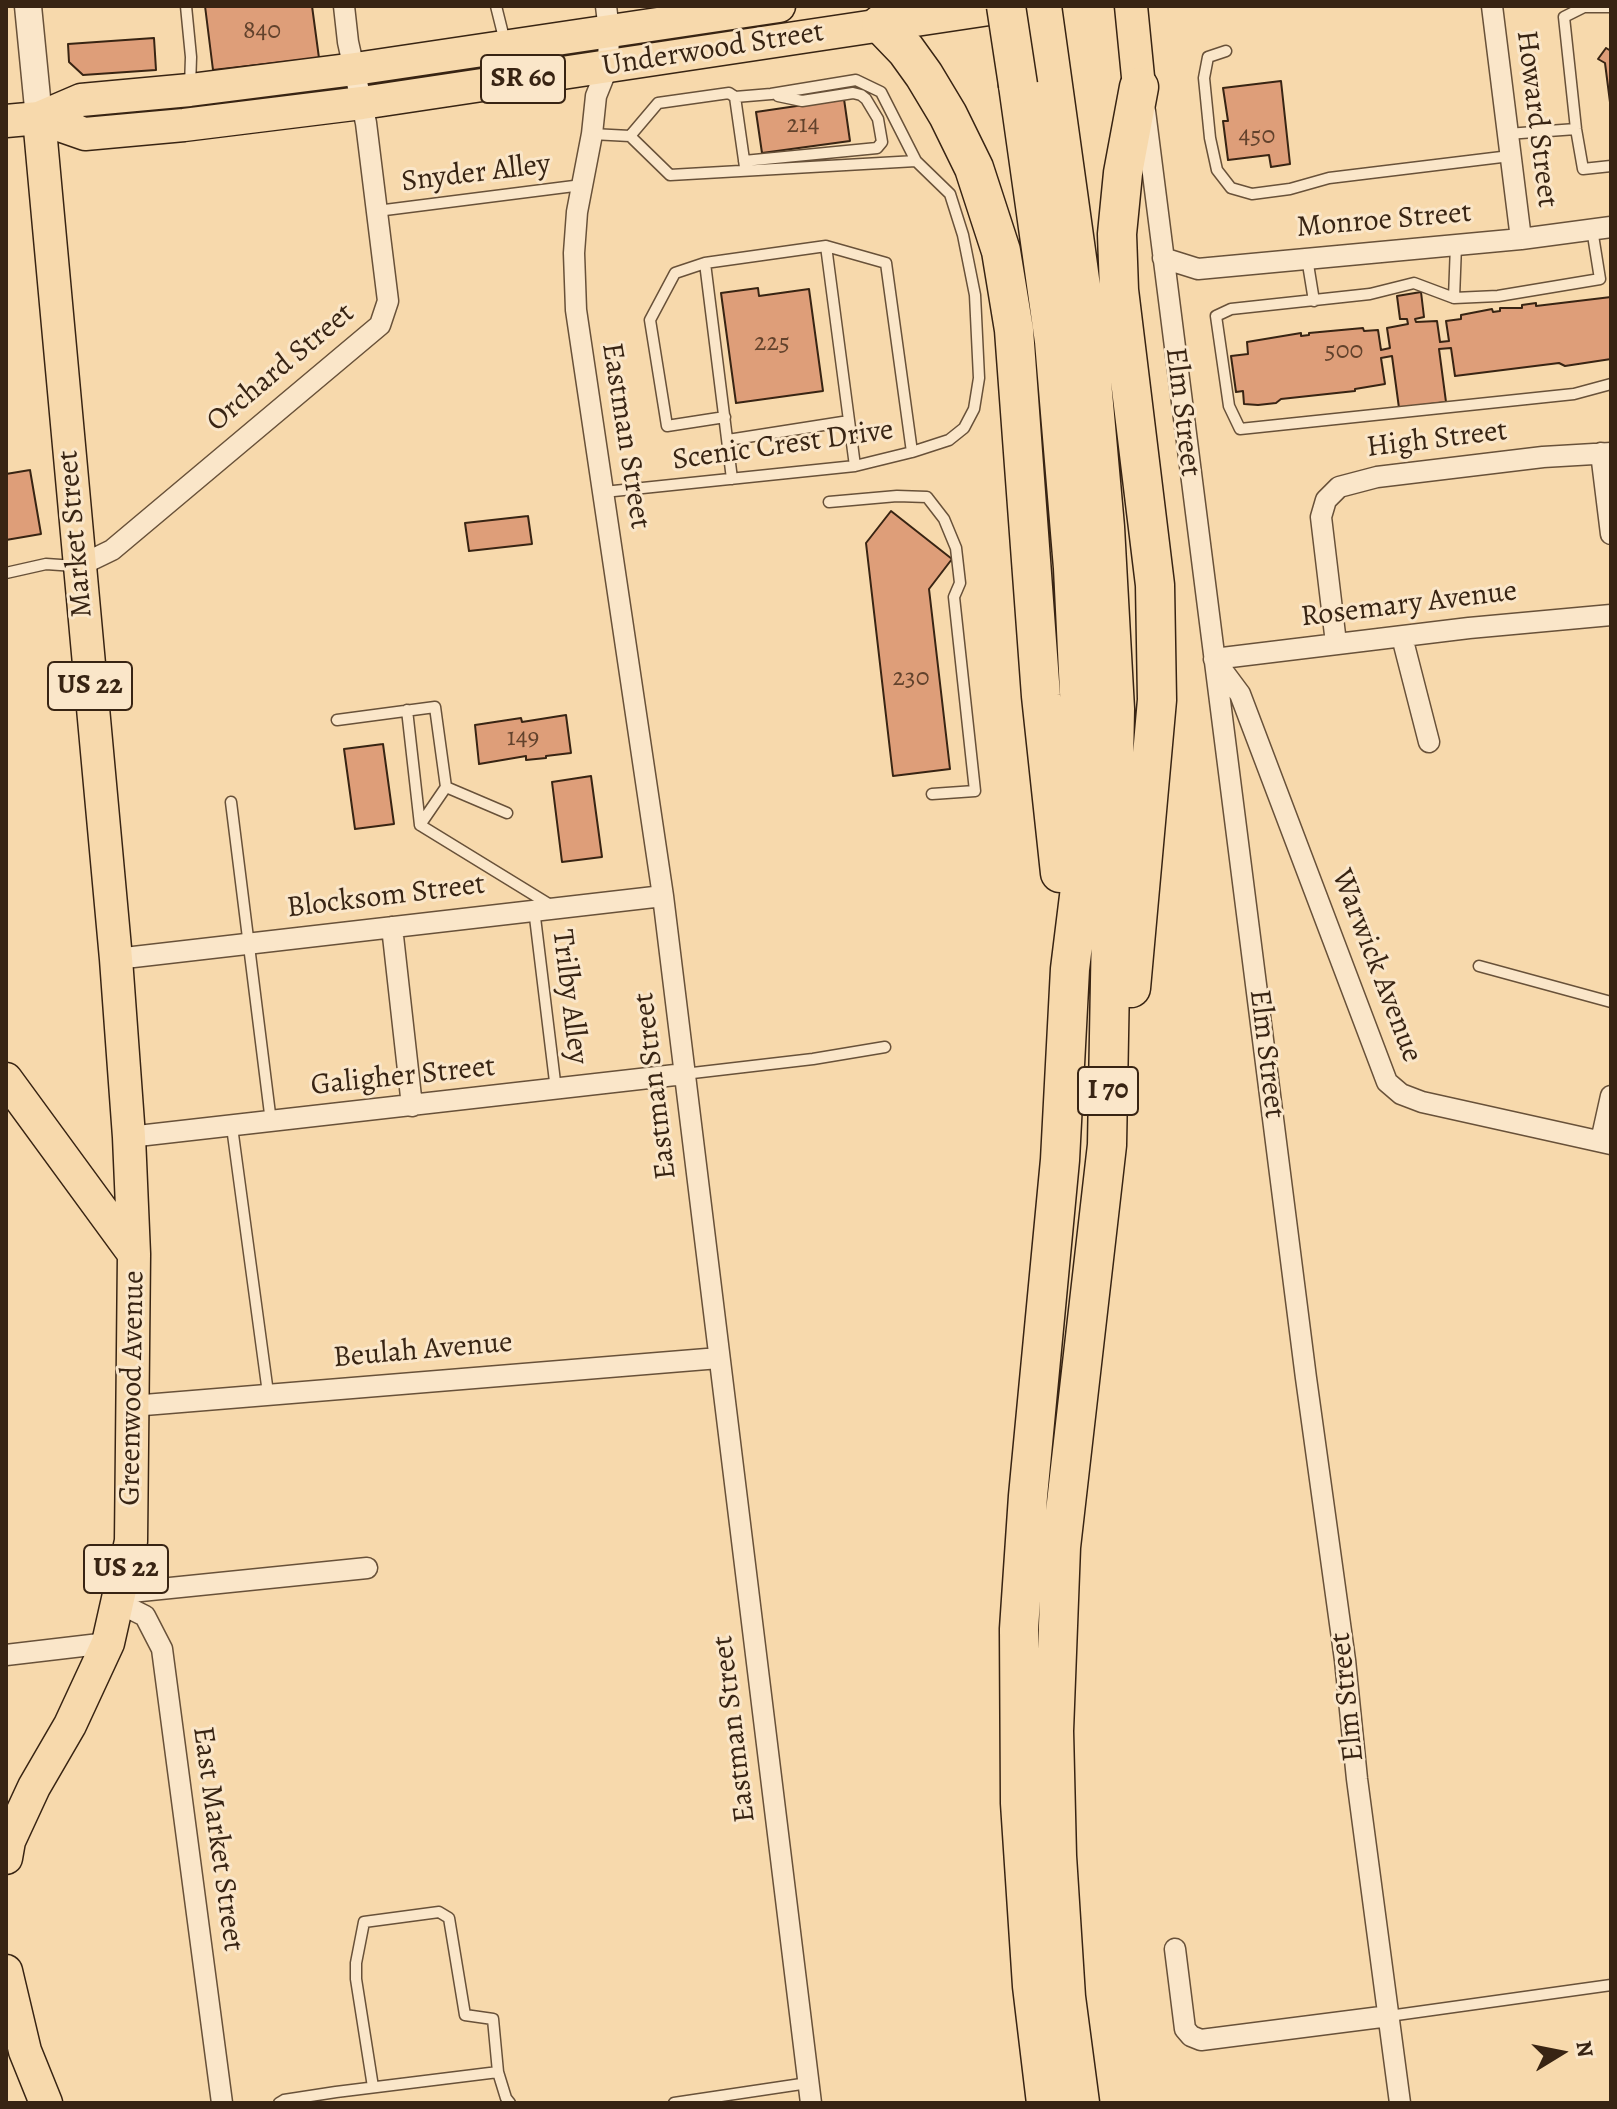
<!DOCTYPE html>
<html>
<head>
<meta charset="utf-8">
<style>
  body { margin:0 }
  #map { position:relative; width:1617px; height:2109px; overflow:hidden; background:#f7d9ac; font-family:Alegreya,serif }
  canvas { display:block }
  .frame { position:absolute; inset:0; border:8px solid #382413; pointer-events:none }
  .north { position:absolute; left:1521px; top:2013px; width:80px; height:80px; -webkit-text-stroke:6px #fae6c9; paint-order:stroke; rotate:80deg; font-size:22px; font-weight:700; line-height:32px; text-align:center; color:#382413 }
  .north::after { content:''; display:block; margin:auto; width:28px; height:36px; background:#382413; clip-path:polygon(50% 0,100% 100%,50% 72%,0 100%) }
</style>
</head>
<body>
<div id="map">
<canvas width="1617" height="2109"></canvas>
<div class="frame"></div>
<div class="north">N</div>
</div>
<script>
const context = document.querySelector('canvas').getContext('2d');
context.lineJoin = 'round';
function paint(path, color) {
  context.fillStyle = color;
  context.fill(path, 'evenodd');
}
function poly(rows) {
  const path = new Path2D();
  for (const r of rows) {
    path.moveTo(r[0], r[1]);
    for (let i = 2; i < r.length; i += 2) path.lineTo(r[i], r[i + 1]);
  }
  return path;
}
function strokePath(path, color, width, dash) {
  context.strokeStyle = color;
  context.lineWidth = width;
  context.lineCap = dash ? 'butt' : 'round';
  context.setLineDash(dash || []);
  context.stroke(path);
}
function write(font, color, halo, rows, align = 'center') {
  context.font = font + ' Alegreya,serif';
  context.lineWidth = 6;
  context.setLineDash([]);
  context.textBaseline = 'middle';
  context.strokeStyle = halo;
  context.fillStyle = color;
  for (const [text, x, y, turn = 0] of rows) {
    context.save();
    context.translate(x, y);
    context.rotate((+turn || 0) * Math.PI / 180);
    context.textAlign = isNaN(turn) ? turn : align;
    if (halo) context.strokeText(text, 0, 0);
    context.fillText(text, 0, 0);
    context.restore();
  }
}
const building = poly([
  [205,6,312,6,319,58,213,70,205,6],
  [154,38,156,70,83,75,69,62,68,44,154,38],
  [1606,48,1611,51,1611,110,1605,63,1598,59,1606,48],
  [1281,81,1290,164,1271,167,1269,155,1228,160,1223,121,1228,121,1223,88,1281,81],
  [844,99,850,141,762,153,756,112,844,99],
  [758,288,759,296,809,289,823,391,736,403,721,293,758,288],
  [1421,292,1424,317,1415,319,1416,322,1437,321,1440,342,1449,341,1446,321,1461,319,1461,315,1492,309,1493,312,1500,311,1500,308,1522,308,1522,305,1536,303,1536,306,1611,297,1611,359,1565,366,1559,363,1455,376,1451,348,1439,349,1446,402,1399,408,1392,356,1381,358,1385,384,1355,389,1355,391,1281,399,1276,403,1258,405,1244,404,1243,391,1236,392,1231,356,1248,354,1247,342,1301,333,1301,336,1309,335,1309,333,1363,328,1364,331,1378,330,1381,350,1390,348,1387,328,1408,324,1407,319,1400,319,1397,296,1421,292],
  [30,470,41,534,6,540,6,474,30,470],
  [891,511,952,559,929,589,950,769,893,776,866,543,891,511],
  [528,516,532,544,469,551,465,523,528,516],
  [566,715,571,753,546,756,546,758,526,760,526,756,479,764,475,725,521,718,522,722,566,715],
  [383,744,394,824,355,829,344,749,383,744],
  [591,776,602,857,562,862,552,782,591,776]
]);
const service = poly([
  [186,6,191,57,190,87],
  [496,6,505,42],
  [1611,7,1584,7,1564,17,1576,129,1583,169,1611,166],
  [1226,51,1208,57,1204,78,1210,138,1217,170,1231,188,1252,194,1290,189,1329,178,1510,156],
  [735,97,745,167],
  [592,134,630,136,670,175,916,161],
  [1507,134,1576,129],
  [744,161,877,148,882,142,878,119,866,99,861,95,853,93,802,101,778,96],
  [377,211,582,185],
  [1592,229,1600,279,1498,296,1454,298,1414,283,1370,294,1231,309,1216,316,1229,406,1240,429,1574,394,1611,384],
  [826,246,855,466],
  [1307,258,1314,301],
  [705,263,732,479],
  [1454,298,1456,245],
  [725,417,667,426,650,320,675,273,705,263,826,246,886,263,912,452],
  [728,440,849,421],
  [604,492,855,466,912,452,949,440,964,428,974,409,979,378,975,295,963,235,950,194,916,161,881,92,856,80,771,94,735,97,729,93,658,103,630,136],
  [829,502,897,496,927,497,944,519,956,548,960,583,954,597,975,791,932,794],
  [6,573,46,564,75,566],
  [407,710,420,825,552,906],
  [337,720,435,707,446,787,420,825],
  [446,787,507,813],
  [231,802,271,1122],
  [534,909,556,1090],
  [1479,966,1611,1002],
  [684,1074,813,1059,885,1047],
  [232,1127,268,1393],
  [1389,2016,1611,1985],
  [373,2087,356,1979,356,1963,364,1922,439,1912,449,1918,465,2015,493,2019,498,2072],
  [279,2103,284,2100,336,2092,498,2072,506,2098,510,2103],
  [674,2103,808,2083]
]);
const minor = poly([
  [606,6,609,31,608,66,596,96,592,134,577,212,574,253,576,310,663,896,811,2103],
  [1492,6,1521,239],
  [1145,111,1306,1378,1345,1660,1357,1779,1400,2103],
  [1163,258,1198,269,1521,239,1611,227],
  [1601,453,1611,534],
  [79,566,112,550,380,325,388,301,366,123,348,42,344,6],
  [1611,615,1469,628,1214,659,1240,694,1387,1082,1401,1094,1422,1102,1611,1144],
  [1402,637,1429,742],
  [1336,643,1321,517,1326,500,1339,487,1377,477,1543,457,1611,453],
  [392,927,412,1106],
  [116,959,663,896],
  [129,1137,684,1074],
  [1601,1141,1611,1096],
  [132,1406,719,1358],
  [121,1593,367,1568],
  [119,1603,145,1616,162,1649,222,2103],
  [6,1655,108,1643],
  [1175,1949,1185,2029,1191,2036,1201,2040,1389,2016]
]);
const tertiary = poly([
  [28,6,39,118]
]);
const primary = poly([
  [1131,6,1139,87],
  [39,118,85,134,184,125,362,103,1009,6],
  [6,121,39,118,81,100,190,90,355,69,779,6],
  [6,1079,134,1254],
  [6,1858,9,1841,34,1787,70,1725,108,1643,131,1541,134,1254,129,1137,116,959,39,118],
  [6,1971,25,2051,46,2103]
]);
const motorway = poly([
  [1042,6,1088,337,1105,527,1115,709,1107,1145,1061,1547,1054,1731,1057,1856,1066,1997,1080,2103],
  [881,24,906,50,924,75,948,115,974,168,1001,251,1014,330,1041,696,1060,873],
  [1018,85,1054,341,1073,568,1081,733,1081,880,1070,969,1060,1160,1028,1496,1019,1629,1020,1803,1032,1986,1046,2103],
  [1131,988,1157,700,1155,585,1119,290,1117,234,1123,173,1139,87]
]);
const motorwayBridge = poly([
  [1006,6,1018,85]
]);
const numberNames = [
  ["840",262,32],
  ["214",803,126],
  ["450",1257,137],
  ["225",772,344],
  ["500",1344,352],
  ["230",911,679],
  ["149",523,739]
];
const shields = [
  [523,79,84],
  [90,686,84],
  [1108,1091,60],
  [126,1569,84]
];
const shieldNames = [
  ["SR 60",523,79],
  ["US 22",90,686],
  ["I 70",1108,1091],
  ["US 22",126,1569]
];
const streetNames = [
  ["Underwood Street",713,50,-9],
  ["Howard Street",1536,119,83],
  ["Snyder Alley",476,174,-7],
  ["Monroe Street",1384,221,-5],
  ["Orchard Street",281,368,-40],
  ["Elm Street",1182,412,83],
  ["Eastman Street",625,436,81],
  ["High Street",1437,440,-7],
  ["Scenic Crest Drive",783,446,-8],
  ["Market Street",76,534,-95],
  ["Rosemary Avenue",1409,605,-7],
  ["Blocksom Street",386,897,-7],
  ["Warwick Avenue",1376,966,69],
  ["Trilby Alley",569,997,83],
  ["Elm Street",1266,1054,83],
  ["Galigher Street",403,1077,-6],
  ["Eastman Street",656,1086,-97],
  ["Beulah Avenue",423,1351,-5],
  ["Greenwood Avenue",133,1388,-89],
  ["Elm Street",1348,1697,-96],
  ["Eastman Street",735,1729,-97],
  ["East Market Street",217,1839,82]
];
paint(building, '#de9e79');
strokePath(building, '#382413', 2);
strokePath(service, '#685139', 13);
strokePath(minor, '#685139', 23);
strokePath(tertiary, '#685139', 29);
strokePath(primary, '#382413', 35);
strokePath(motorway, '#382413', 41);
strokePath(service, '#fae6c9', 10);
strokePath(minor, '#fae6c9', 20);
strokePath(tertiary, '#fae6c9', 26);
strokePath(primary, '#f7d9ac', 32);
strokePath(motorway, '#f7d9ac', 38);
strokePath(motorwayBridge, '#382413', 41, []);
strokePath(motorwayBridge, '#f7d9ac', 38);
write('26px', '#62422c', null, numberNames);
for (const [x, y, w] of shields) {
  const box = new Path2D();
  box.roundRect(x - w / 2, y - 24, w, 48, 6);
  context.fillStyle = '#fae6c9';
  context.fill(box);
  strokePath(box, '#382413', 2);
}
write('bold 28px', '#382413', null, shieldNames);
write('30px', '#382413', '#fae6c9', streetNames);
</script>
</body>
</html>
